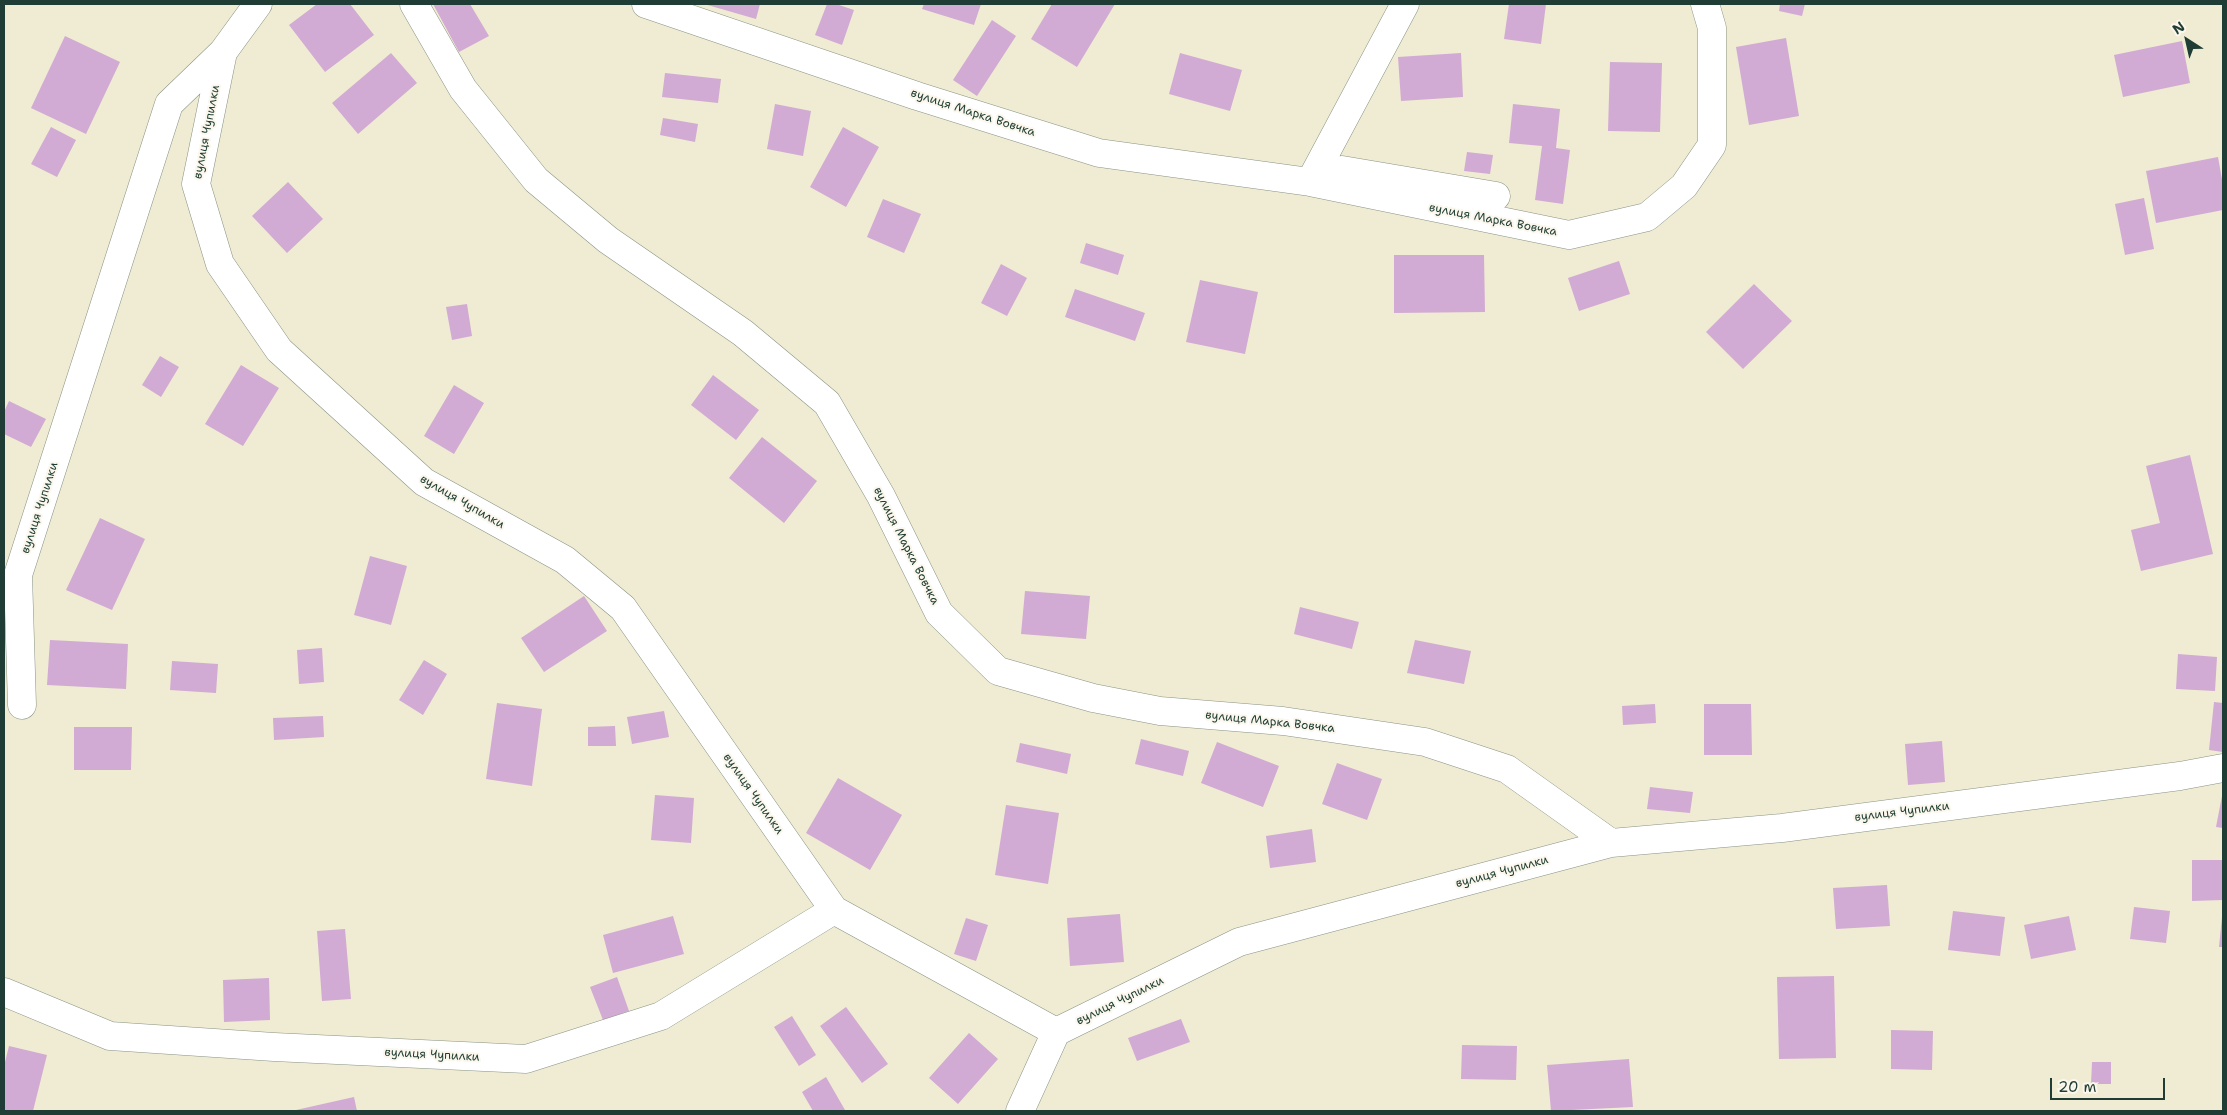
<!DOCTYPE html>
<html>
<head>
<meta charset="utf-8">
<style>
  body { margin:0 }
  #map { position:relative; width:2227px; height:1115px; overflow:hidden; background:#f0ebd3; font-family:"Shantell Sans",sans-serif }
  canvas { display:block }
  .frame { position:absolute; inset:0; border:5px solid #1f3d34; pointer-events:none }
  .north { position:absolute; left:2162px; top:15px; width:50px; height:50px; -webkit-text-stroke:4px #fbf7ec; paint-order:stroke; rotate:325deg; font-size:14px; font-weight:700; line-height:20px; text-align:center; color:#1f3d34 }
  .north::after { content:''; display:block; margin:auto; width:18px; height:22px; background:#1f3d34; clip-path:polygon(50% 0,100% 100%,50% 72%,0 100%) }
  .scale { position:absolute; left:2050px; top:1078px; width:115px; height:22px; box-sizing:border-box; border:2px solid #1f3d34; border-top:0; padding-left:6px; font-size:15px; line-height:18px; white-space:nowrap; color:#1f3d34; -webkit-text-stroke:4px #fbf7ec; paint-order:stroke }
</style>
</head>
<body>
<div id="map">
<canvas width="2227" height="1115"></canvas>
<div class="frame"></div>
<div class="north">N</div>
<div class="scale">20 m</div>
</div>
<script>
const context = document.querySelector('canvas').getContext('2d');
context.lineJoin = 'round';
function paint(path, color) {
  context.fillStyle = color;
  context.fill(path, 'evenodd');
}
function poly(rows) {
  const path = new Path2D();
  for (const r of rows) {
    path.moveTo(r[0], r[1]);
    for (let i = 2; i < r.length; i += 2) path.lineTo(r[i], r[i + 1]);
  }
  return path;
}
function strokePath(path, color, width, dash) {
  context.strokeStyle = color;
  context.lineWidth = width;
  context.lineCap = dash ? 'butt' : 'round';
  context.setLineDash(dash || []);
  context.stroke(path);
}
function write(font, color, halo, rows, align = 'center') {
  context.font = font + ' "Shantell Sans",sans-serif';
  context.lineWidth = 4;
  context.setLineDash([]);
  context.textBaseline = 'middle';
  context.strokeStyle = halo;
  context.fillStyle = color;
  for (const [text, x, y, turn = 0] of rows) {
    context.save();
    context.translate(x, y);
    context.rotate((+turn || 0) * Math.PI / 180);
    context.textAlign = isNaN(turn) ? turn : align;
    if (halo) context.strokeText(text, 0, 0);
    context.fillText(text, 0, 0);
    context.restore();
  }
}
const building = poly([
  [317,4,350,4,374,35,325,72,289,25],
  [433,4,470,4,489,36,459,52],
  [704,4,760,4,756,19],
  [827,4,836,4,854,10,842,45,815,35],
  [924,4,981,4,974,25,922,9],
  [1052,4,1115,4,1077,67,1031,39],
  [1509,4,1546,4,1541,44,1504,39],
  [1780,4,1805,4,1802,16,1779,11],
  [992,20,1016,36,977,96,953,80],
  [65,36,120,62,86,134,31,108],
  [1786,38,1799,116,1749,125,1736,47],
  [2182,41,2190,83,2123,97,2114,55],
  [391,53,417,83,358,134,332,103],
  [1180,53,1242,70,1230,111,1169,94],
  [1461,53,1463,97,1401,101,1398,57],
  [1610,62,1662,63,1660,132,1608,131],
  [665,73,721,79,718,103,662,97],
  [775,104,811,111,803,156,767,149],
  [1513,104,1560,109,1556,148,1570,150,1563,204,1535,200,1542,146,1509,143],
  [663,118,698,124,695,142,660,135],
  [51,127,76,140,57,177,31,164],
  [843,127,879,147,846,207,810,187],
  [1467,152,1493,155,1490,174,1464,171],
  [2218,157,2223,185,2223,210,2156,223,2146,171],
  [288,182,323,219,287,253,252,216],
  [2144,198,2154,249,2125,255,2115,204],
  [883,199,921,214,904,253,867,237],
  [1086,243,1124,255,1118,275,1080,263],
  [1394,255,1484,255,1485,312,1394,313],
  [1619,261,1630,294,1579,311,1568,278],
  [1001,264,1027,278,1007,316,981,303],
  [1200,280,1258,292,1245,354,1186,342],
  [1754,284,1792,321,1743,369,1706,332],
  [1075,289,1145,313,1135,341,1065,317],
  [467,304,472,336,452,340,446,307],
  [160,356,179,367,161,397,142,385],
  [241,365,279,388,243,446,205,424],
  [713,375,759,410,736,440,691,405],
  [454,385,484,403,454,454,424,436],
  [9,401,46,419,31,447,4,434,4,412],
  [762,437,817,481,784,523,729,478],
  [2190,455,2213,554,2141,571,2131,530,2160,523,2146,466],
  [100,518,145,539,112,610,66,590],
  [370,556,407,566,391,625,354,615],
  [1025,591,1090,596,1086,639,1021,634],
  [584,596,607,631,544,672,521,638],
  [1300,607,1359,622,1352,649,1294,634],
  [50,640,128,644,126,689,47,685],
  [1415,640,1471,651,1464,684,1407,673],
  [322,648,324,682,299,684,297,650],
  [2178,654,2217,657,2215,691,2176,689],
  [424,660,447,674,423,715,399,700],
  [172,661,218,664,216,693,170,690],
  [2214,702,2223,703,2223,752,2209,750],
  [497,703,542,709,532,786,486,779],
  [1655,704,1656,723,1623,725,1622,706],
  [1704,704,1751,704,1752,755,1704,755],
  [664,711,669,737,632,744,627,717],
  [323,716,324,737,274,740,273,718],
  [615,726,616,746,588,746,588,727],
  [74,727,132,727,131,770,74,770],
  [1141,739,1189,751,1183,776,1135,764],
  [1942,741,1945,782,1908,785,1905,744],
  [1217,742,1279,766,1263,807,1201,783],
  [1020,743,1071,754,1067,774,1016,762],
  [1337,763,1382,779,1367,820,1322,804],
  [838,778,902,815,870,870,806,833],
  [1650,787,1693,792,1690,813,1647,809],
  [655,795,694,798,691,843,651,840],
  [2222,796,2223,796,2223,828,2216,827],
  [1006,805,1059,813,1048,884,995,875],
  [1312,829,1316,862,1270,868,1266,836],
  [2192,860,2223,860,2223,900,2192,901],
  [1887,885,1890,926,1836,929,1833,888],
  [2134,907,2170,911,2166,943,2130,939],
  [1953,911,2005,917,2000,956,1948,950],
  [1120,914,1124,962,1070,966,1067,918],
  [673,916,684,954,613,973,603,935],
  [2069,916,2076,950,2031,959,2024,925],
  [2222,917,2223,917,2223,947,2219,947],
  [966,918,988,925,976,961,954,954],
  [345,929,351,999,322,1001,317,931],
  [1834,976,1836,1058,1779,1059,1777,977],
  [617,977,629,1011,603,1020,590,987],
  [269,978,270,1020,224,1022,223,980],
  [846,1007,888,1064,862,1083,820,1026],
  [792,1016,816,1055,799,1066,774,1027],
  [1181,1019,1190,1042,1137,1061,1128,1038],
  [1891,1030,1933,1031,1932,1070,1891,1069],
  [969,1033,998,1059,958,1104,929,1078],
  [1462,1045,1517,1046,1516,1080,1461,1079],
  [9,1046,47,1055,33,1111,4,1111,4,1066],
  [1629,1059,1633,1107,1551,1111,1547,1065],
  [2092,1062,2111,1062,2111,1084,2091,1084],
  [826,1077,845,1110,843,1111,813,1111,802,1092],
  [354,1097,357,1111,296,1111,296,1110]
]);
const minor = poly([
  [414,4,463,89,536,180,608,240,743,333,827,403,881,496,939,613,998,671,1093,698,1160,711,1283,721,1425,742,1507,769,1611,843],
  [646,4,917,96,1099,153,1310,182,1569,235,1647,217,1684,186,1712,145,1712,28,1705,4],
  [1405,4,1310,182,1342,170,1496,196],
  [223,52,196,184,220,264,279,350,424,482,565,560,623,608,834,910,1056,1032,1239,942,1611,843,1782,828,2180,776,2223,768],
  [22,705,18,575,169,104,223,52,258,4],
  [4,992,110,1036,274,1047,526,1059,661,1016,834,910],
  [1020,1111,1056,1032]
]);
const streetNames = [
  ["вулиця Марка Вовчка",973,113,18],
  ["вулиця Чупилки",207,132,-79],
  ["вулиця Марка Вовчка",1493,220,11],
  ["вулиця Чупилки",462,502,30],
  ["вулиця Чупилки",40,508,-72],
  ["вулиця Марка Вовчка",906,546,63],
  ["вулиця Марка Вовчка",1270,722,6],
  ["вулиця Чупилки",753,794,55],
  ["вулиця Чупилки",1902,812,-7],
  ["вулиця Чупилки",1502,872,-15],
  ["вулиця Чупилки",1120,1001,-26],
  ["вулиця Чупилки",432,1055,3]
];
paint(building, '#d1abd3');
strokePath(minor, '#889484', 29);
strokePath(minor, '#fff', 28);
write('12px', '#1f3d34', '#fbf7ec', streetNames);
</script>
</body>
</html>
